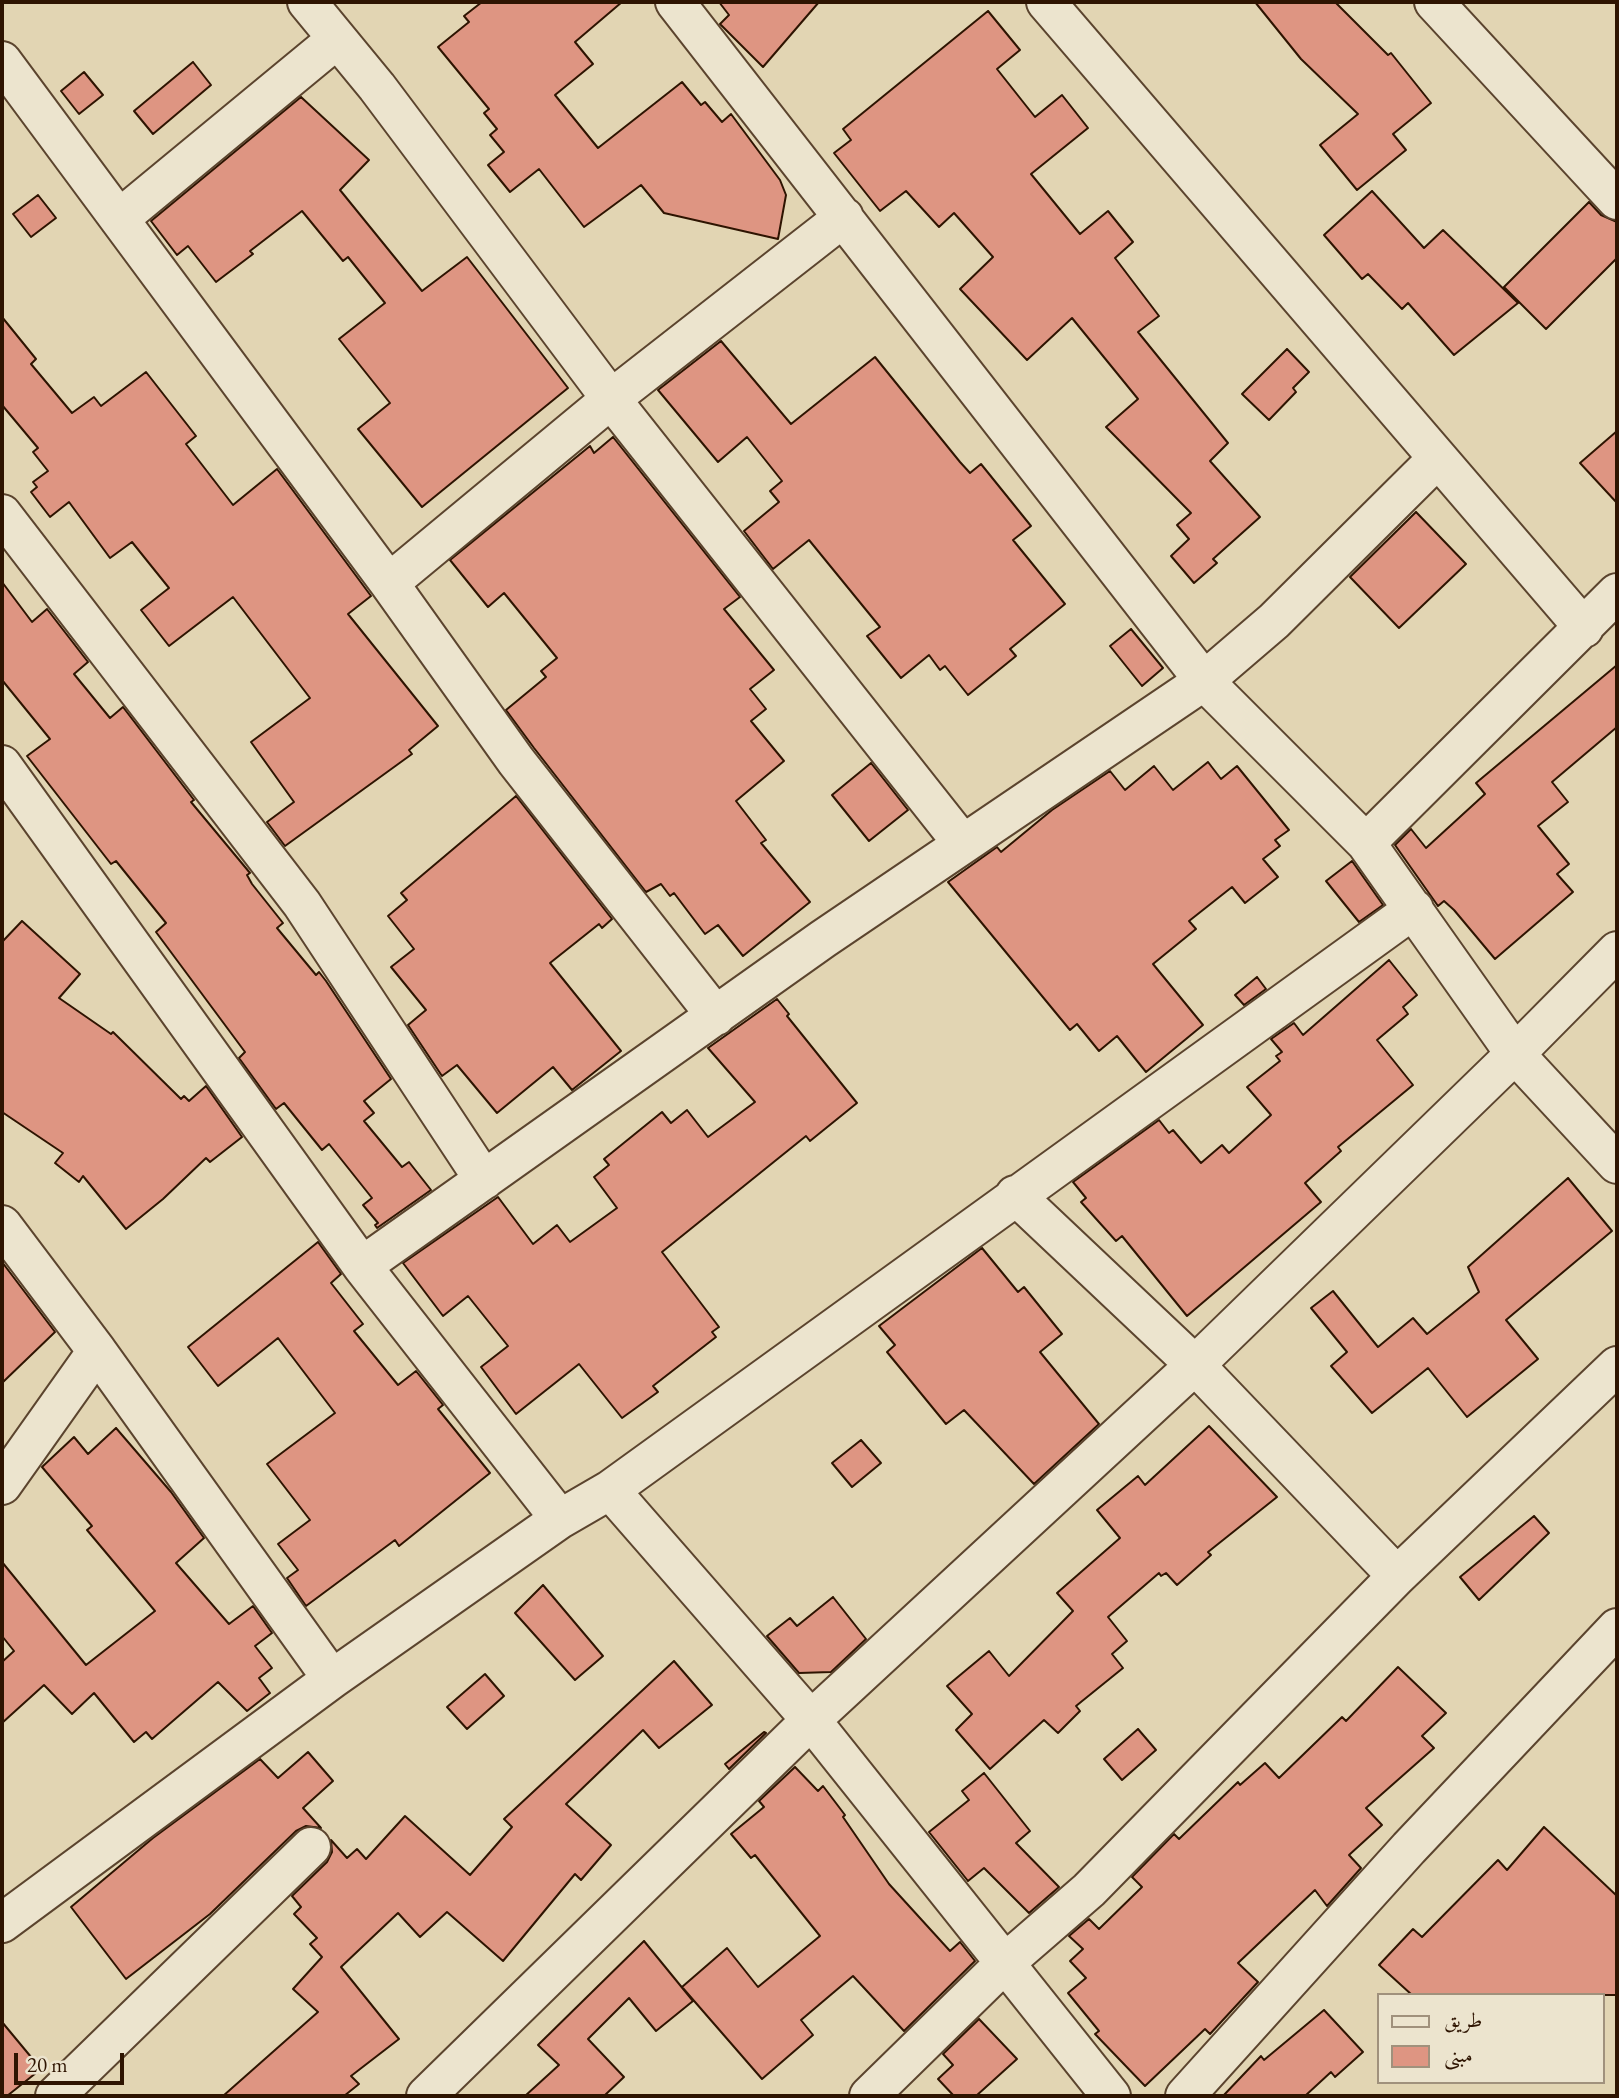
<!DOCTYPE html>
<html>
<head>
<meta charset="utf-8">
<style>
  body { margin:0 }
  #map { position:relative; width:1619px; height:2098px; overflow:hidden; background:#e2d5b3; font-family:"EB Garamond",Amiri,serif }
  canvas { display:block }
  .frame { position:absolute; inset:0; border:4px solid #2e1401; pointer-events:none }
  .legend { position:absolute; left:1377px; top:1993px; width:228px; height:91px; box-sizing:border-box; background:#ece4ce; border:2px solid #a0917c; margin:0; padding:9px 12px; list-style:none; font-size:21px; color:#2e1401 }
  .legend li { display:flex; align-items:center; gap:14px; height:35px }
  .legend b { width:35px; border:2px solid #a0917c }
  .scale { position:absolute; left:14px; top:2053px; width:110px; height:32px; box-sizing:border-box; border:4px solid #2e1401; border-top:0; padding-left:9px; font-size:21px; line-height:24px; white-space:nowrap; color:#2e1401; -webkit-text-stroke:5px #ece4ce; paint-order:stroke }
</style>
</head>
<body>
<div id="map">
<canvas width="1619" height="2098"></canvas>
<div class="frame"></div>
<ul class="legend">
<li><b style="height:9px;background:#ece4ce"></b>طريق</li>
<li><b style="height:19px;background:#de9582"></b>مبنى</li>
</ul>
<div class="scale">20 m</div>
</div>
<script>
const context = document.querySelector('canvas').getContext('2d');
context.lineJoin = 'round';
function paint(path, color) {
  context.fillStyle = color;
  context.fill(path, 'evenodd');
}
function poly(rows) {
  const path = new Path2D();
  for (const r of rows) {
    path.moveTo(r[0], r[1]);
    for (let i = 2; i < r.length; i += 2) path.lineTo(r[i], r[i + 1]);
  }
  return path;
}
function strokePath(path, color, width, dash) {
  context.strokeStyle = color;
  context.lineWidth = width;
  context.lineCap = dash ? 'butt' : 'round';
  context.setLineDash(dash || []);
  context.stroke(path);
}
const building = poly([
  [482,2,622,2,575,42,593,64,555,95,598,148,682,82,701,105,705,102,722,122,731,114,780,180,786,195,778,239,664,213,641,185,584,227,539,169,510,192,488,165,504,152,490,135,497,129,484,113,489,109,438,47,469,22,464,16,482,2],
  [719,2,819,2,763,67,720,24,729,15,719,2],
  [1255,2,1335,2,1388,55,1391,53,1431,103,1393,134,1406,150,1357,190,1320,145,1358,114,1301,59,1255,2],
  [988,11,1020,50,997,69,1035,117,1062,95,1088,128,1031,174,1080,234,1108,211,1133,242,1115,258,1159,316,1138,332,1228,443,1210,461,1260,517,1213,559,1217,563,1194,583,1171,556,1189,539,1177,525,1191,513,1106,427,1138,399,1072,318,1027,360,960,289,993,257,954,213,939,227,906,191,880,211,834,153,851,140,843,129,988,11],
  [193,62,211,85,153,134,134,111,193,62],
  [84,72,103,95,79,114,61,91,84,72],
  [301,97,369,160,340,190,422,291,467,257,568,388,422,507,358,429,390,403,339,339,385,303,348,257,343,261,302,211,250,251,253,254,216,282,188,246,177,255,151,221,301,97],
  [1372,191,1424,248,1443,230,1518,303,1454,355,1408,303,1402,309,1368,274,1362,279,1324,235,1372,191],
  [38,195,56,218,31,237,13,214,38,195],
  [1589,202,1601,215,1617,222,1617,258,1546,329,1504,287,1589,202],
  [2,317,36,359,31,364,72,413,94,397,101,406,146,372,196,436,186,444,233,505,277,469,371,596,348,614,438,726,409,750,412,754,285,846,267,822,294,802,251,742,310,698,233,597,169,646,141,610,169,588,132,542,110,558,69,502,50,517,31,492,37,487,33,482,48,471,33,452,38,448,2,405,2,317],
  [721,341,791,424,875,357,960,462,970,473,981,464,1031,526,1013,540,1065,604,1010,649,1016,656,968,695,945,666,940,670,929,655,901,678,867,636,880,627,809,540,773,569,744,531,779,502,770,491,782,481,747,437,718,462,658,390,721,341],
  [1287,349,1309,372,1293,388,1296,392,1269,420,1242,394,1287,349],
  [1617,431,1617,503,1580,463,1617,431],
  [613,437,740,597,724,609,774,670,750,689,766,709,751,721,784,761,736,801,766,840,761,843,810,902,743,956,718,925,705,934,674,893,670,896,661,884,646,892,534,748,506,710,546,677,541,671,557,658,504,593,488,607,450,560,590,446,594,453,613,437],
  [1416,512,1466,564,1399,628,1350,577,1416,512],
  [2,582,32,622,47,609,88,662,74,674,110,718,123,707,194,800,191,802,250,873,247,875,252,884,283,923,277,928,316,975,319,972,326,981,391,1079,364,1101,374,1113,364,1121,402,1167,409,1162,431,1190,377,1228,375,1225,378,1223,363,1205,372,1198,329,1144,322,1150,284,1103,276,1109,239,1058,245,1052,156,932,166,923,116,861,111,864,27,756,50,739,2,680,2,582],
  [1131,629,1163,668,1142,686,1110,646,1131,629],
  [1617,665,1617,727,1552,782,1568,802,1538,826,1569,864,1557,874,1573,892,1495,959,1454,910,1444,901,1438,906,1395,845,1411,829,1426,848,1485,794,1476,783,1617,665],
  [1208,762,1221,779,1237,766,1289,830,1275,840,1280,846,1263,859,1278,877,1245,903,1232,887,1189,921,1196,929,1153,964,1203,1025,1146,1072,1117,1036,1099,1051,1077,1024,1070,1030,948,882,997,847,1001,852,1052,810,1110,771,1125,790,1154,766,1173,790,1208,762],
  [871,763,908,810,869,841,832,795,871,763],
  [516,796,612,919,602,928,599,924,550,963,621,1051,572,1090,553,1067,497,1113,457,1065,442,1076,408,1025,426,1010,391,967,414,949,388,916,407,900,401,893,516,796],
  [1352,861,1383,905,1359,922,1326,881,1352,861],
  [22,921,80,974,59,998,111,1034,113,1032,181,1099,184,1096,189,1101,206,1086,242,1137,210,1162,206,1158,163,1199,126,1229,83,1176,79,1182,55,1163,63,1153,2,1112,2,942,22,921],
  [1389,960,1417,995,1403,1007,1408,1014,1377,1040,1413,1085,1338,1147,1341,1151,1305,1183,1321,1202,1187,1316,1122,1236,1116,1241,1081,1202,1086,1198,1073,1182,1159,1120,1169,1133,1173,1130,1201,1163,1222,1145,1229,1153,1271,1115,1247,1087,1280,1061,1276,1056,1282,1052,1271,1039,1294,1023,1303,1035,1389,960],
  [1257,977,1266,989,1244,1005,1235,995,1257,977],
  [777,999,789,1014,787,1016,857,1103,810,1141,806,1136,662,1252,719,1327,712,1332,716,1337,653,1386,658,1392,622,1418,579,1364,516,1414,481,1367,508,1346,468,1296,443,1316,403,1263,498,1197,533,1244,557,1225,570,1242,617,1208,594,1177,609,1165,604,1159,662,1112,671,1123,687,1110,708,1137,755,1102,708,1048,777,999],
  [1568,1178,1612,1231,1506,1320,1538,1359,1467,1417,1428,1368,1372,1413,1331,1366,1347,1352,1311,1308,1333,1291,1378,1347,1413,1318,1427,1334,1479,1292,1468,1267,1568,1178],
  [318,1242,341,1274,331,1283,363,1324,354,1331,398,1385,416,1371,443,1405,438,1409,490,1473,399,1546,395,1540,306,1606,287,1578,298,1570,278,1544,310,1520,267,1464,335,1413,278,1338,218,1386,188,1347,318,1242],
  [982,1248,1018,1292,1024,1287,1062,1334,1040,1352,1099,1424,1034,1484,964,1410,946,1424,887,1352,895,1345,879,1326,982,1248],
  [2,1262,55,1332,2,1383,2,1262],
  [1209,1426,1277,1497,1208,1552,1211,1555,1177,1585,1166,1573,1161,1576,1159,1573,1108,1617,1127,1641,1112,1654,1123,1668,1076,1706,1080,1711,1058,1733,1044,1720,990,1769,956,1730,972,1714,947,1686,989,1651,1009,1676,1073,1611,1057,1593,1120,1538,1097,1510,1138,1476,1145,1485,1209,1426],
  [116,1428,171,1492,204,1538,176,1563,229,1624,253,1606,272,1633,255,1646,272,1668,259,1678,270,1693,247,1711,218,1682,152,1739,146,1732,134,1742,94,1693,72,1714,44,1685,2,1723,2,1662,14,1651,2,1636,2,1562,86,1665,155,1611,87,1530,92,1526,42,1467,74,1437,88,1454,116,1428],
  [861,1440,881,1463,852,1487,832,1463,861,1440],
  [1534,1516,1549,1533,1479,1600,1460,1577,1534,1516],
  [543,1585,603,1656,575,1680,515,1613,543,1585],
  [833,1597,866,1639,831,1672,799,1673,767,1636,790,1618,797,1626,833,1597],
  [674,1661,712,1705,659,1748,643,1730,566,1804,611,1845,581,1880,575,1874,503,1961,447,1912,420,1937,398,1913,341,1967,399,2039,351,2076,359,2084,344,2096,223,2096,318,2012,293,1989,322,1957,310,1944,317,1938,294,1914,301,1907,292,1896,327,1862,332,1852,331,1840,347,1858,357,1849,366,1859,405,1816,470,1875,512,1827,504,1819,674,1661],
  [1398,1667,1446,1713,1422,1736,1434,1748,1366,1808,1382,1825,1349,1855,1361,1868,1327,1906,1315,1890,1238,1963,1258,1982,1210,2034,1205,2029,1145,2086,1095,2034,1099,2031,1068,1993,1086,1978,1070,1961,1083,1949,1069,1936,1089,1919,1099,1929,1142,1887,1132,1877,1174,1834,1179,1839,1238,1782,1240,1785,1265,1763,1279,1778,1342,1717,1346,1721,1398,1667],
  [485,1674,504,1696,467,1729,447,1707,485,1674],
  [1138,1729,1156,1750,1122,1780,1104,1759,1138,1729],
  [764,1732,766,1733,729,1769,725,1764,764,1732],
  [308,1752,333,1781,303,1808,321,1828,306,1826,296,1831,210,1914,126,1979,71,1907,153,1838,260,1759,278,1778,308,1752],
  [795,1767,818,1791,823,1786,845,1815,843,1817,889,1884,950,1951,960,1942,975,1961,904,2031,853,1976,801,2020,813,2035,762,2079,682,1987,727,1948,758,1987,820,1936,755,1855,751,1858,731,1834,764,1807,759,1801,795,1767],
  [984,1773,1030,1831,1016,1843,1059,1887,1029,1913,984,1868,968,1881,929,1832,969,1800,962,1791,984,1773],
  [1544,1827,1617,1896,1617,1995,1412,1995,1379,1965,1413,1929,1422,1937,1498,1860,1507,1870,1544,1827],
  [644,1941,693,2001,656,2031,629,1998,588,2039,624,2077,604,2096,525,2096,559,2065,538,2045,644,1941],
  [1324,2010,1363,2052,1335,2077,1331,2072,1305,2096,1223,2096,1261,2056,1264,2060,1324,2010],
  [979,2019,1017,2059,976,2096,954,2096,938,2079,953,2065,943,2054,979,2019],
  [2,2022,41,2069,7,2096,2,2096,2,2022]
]);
const minor = poly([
  [307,2,377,87,611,399,963,844],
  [675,2,1204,681,1366,843,1515,1054,1617,1164],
  [1046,2,1584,628],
  [1434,2,1617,200],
  [2,61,389,583,516,761,716,1016],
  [119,219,337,39],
  [2,514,302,904,484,1180],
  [389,583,611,399,844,217],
  [2,765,362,1266,560,1519],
  [1366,843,1617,593],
  [1015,1195,1195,1365,1397,1576],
  [2,1225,97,1351,332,1679],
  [362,1266,823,939,1204,681,1274,621,1436,460],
  [2,1485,97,1351],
  [610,1490,811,1720,1111,2096],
  [2,1923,332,1679,560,1519,610,1490,1414,909],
  [55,2096,311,1847],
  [426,2096,811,1720,1195,1365,1515,1054,1617,951],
  [869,2096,1006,1962,1089,1890,1397,1576,1617,1366],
  [1185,2096,1409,1848,1617,1628]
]);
paint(building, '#de9582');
strokePath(building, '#2e1401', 2);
strokePath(minor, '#5b442e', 42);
strokePath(minor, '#ece4ce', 38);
</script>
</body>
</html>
